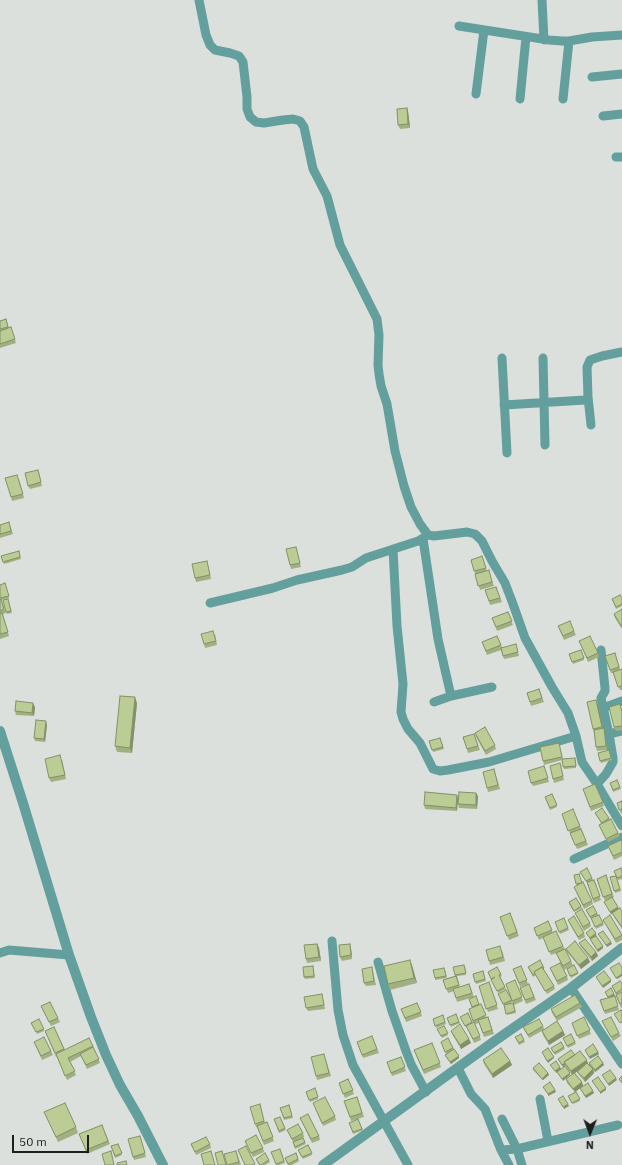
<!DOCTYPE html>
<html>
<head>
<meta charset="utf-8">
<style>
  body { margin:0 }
  #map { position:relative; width:622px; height:1165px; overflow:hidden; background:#dce0dd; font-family:"IBM Plex Sans",sans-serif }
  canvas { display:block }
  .north { position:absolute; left:570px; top:1113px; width:40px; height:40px; -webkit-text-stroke:3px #dce0dd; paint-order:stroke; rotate:181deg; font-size:11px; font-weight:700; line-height:16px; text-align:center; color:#1d1e1d }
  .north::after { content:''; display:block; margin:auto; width:14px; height:18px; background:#1d1e1d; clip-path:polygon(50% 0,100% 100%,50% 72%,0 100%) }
  .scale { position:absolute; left:12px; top:1135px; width:77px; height:18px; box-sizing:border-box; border:2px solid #1d1e1d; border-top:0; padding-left:5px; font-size:12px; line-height:14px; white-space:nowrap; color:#1d1e1d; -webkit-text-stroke:3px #dce0dd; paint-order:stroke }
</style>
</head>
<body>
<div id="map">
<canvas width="622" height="1165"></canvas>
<div class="north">N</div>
<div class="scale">50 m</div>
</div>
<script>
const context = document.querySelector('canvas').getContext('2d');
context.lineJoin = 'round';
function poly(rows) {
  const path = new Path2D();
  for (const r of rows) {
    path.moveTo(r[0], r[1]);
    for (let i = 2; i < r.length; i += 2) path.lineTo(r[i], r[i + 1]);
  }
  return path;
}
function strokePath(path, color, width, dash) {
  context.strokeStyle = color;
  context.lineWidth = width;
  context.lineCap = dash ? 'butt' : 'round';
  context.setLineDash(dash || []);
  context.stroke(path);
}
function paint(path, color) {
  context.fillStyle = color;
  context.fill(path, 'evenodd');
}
const minor = poly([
  [199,0,206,35,210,45,215,50,230,53,239,56,243,62,247,97,247,109,250,117,256,122,264,123,283,120,293,119,300,121,304,127,313,169,327,196,340,245,377,319,379,335,378,365,379,374,381,386,387,404,395,451,404,486,411,507,420,524,428,535,434,536,467,532,475,534,482,541,492,561,505,583,513,604,525,638,552,687,568,713,576,736,582,762,597,784,622,826],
  [542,0,544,40],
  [459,26,549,40,562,41,569,41,592,37,622,35],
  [592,77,622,74],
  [476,94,484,30],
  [520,99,526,37],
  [563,99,569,41],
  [603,116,622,114],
  [616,157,622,157],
  [502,358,507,453],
  [543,358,545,445],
  [588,397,591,425],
  [504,405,585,400,588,397,587,367,590,360,602,356,622,352],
  [423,539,438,639,451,696],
  [393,549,397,626,403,684,401,712,403,719,408,729,420,743,433,769,440,771,448,770,489,762,576,736],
  [210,603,273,588,297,580,342,570,352,567,366,558,418,541,428,535],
  [434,702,451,696,492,687],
  [603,708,622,701],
  [609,734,622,731],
  [597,784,606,774,613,762,613,758,609,734,601,698,605,691,605,688,601,650],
  [574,859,622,837],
  [332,941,338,1010,343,1035,353,1065,408,1165],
  [0,953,9,950,69,955],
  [378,962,392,1011,406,1051,411,1064,426,1092],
  [571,988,622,1064],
  [458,1068,471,1094,485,1109,501,1150,509,1165],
  [540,1099,548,1141],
  [502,1119,517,1149,522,1165],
  [501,1150,517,1149,618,1125]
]);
const tertiary = poly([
  [0,731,23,803,69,955,91,1017,106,1055,120,1085,138,1116,163,1165],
  [323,1165,496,1040,571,988,622,948]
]);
const wall = poly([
  [407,108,408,111,410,128,400,129,398,125],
  [6,319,9,328,11,327,16,343,0,348,0,321],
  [39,473,42,486,30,489,28,486],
  [19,479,24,498,12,501,11,497],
  [9,522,13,534,0,538,0,525],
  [19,551,21,559,4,564,1,556],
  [297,551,301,567,291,569,290,565],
  [482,556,487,571,490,574,494,586,480,590,471,560],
  [208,565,211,579,196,582,195,578],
  [5,583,9,598,1,600,6,613,3,614,9,636,0,639,0,600,1,600,0,597],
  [496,587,502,602,490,605,485,590],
  [622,598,622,606,616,609,612,599],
  [8,599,12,613,7,614,3,600],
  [622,609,622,629,615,618,614,614],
  [508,612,513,625,497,631,492,618],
  [558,626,574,631,576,635,564,640],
  [215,634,217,645,205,648,204,644],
  [497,636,502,647,517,648,519,656,504,659,501,650,487,655,482,642],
  [579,641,598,653,599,657,588,662],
  [581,650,584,660,573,664,569,654],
  [615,653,620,669,622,669,622,690,620,690,613,673,611,673,605,656],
  [539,689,544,702,531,706,527,693],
  [137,703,132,753,117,752,115,746],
  [598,704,603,728,605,732,607,750,597,751,596,747,594,732,593,729],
  [620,704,622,710,622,730,616,731,614,727],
  [35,707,34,716,16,715,15,711],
  [47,725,45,742,35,741,34,738],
  [475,733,495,745,496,749,486,755,476,737],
  [474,734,480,750,468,753,463,737],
  [440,738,444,749,433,752,429,741],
  [560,747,563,759,576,760,576,768,564,769,562,760,544,765,543,761],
  [609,750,612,760,601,763,598,753],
  [62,759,66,779,51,782,49,778],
  [560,763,564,780,554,783,553,779],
  [544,766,549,782,533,786,531,783],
  [494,769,500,789,488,792,487,788],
  [617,780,621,789,613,792,610,783],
  [595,784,604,806,591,811,583,789],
  [552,794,557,807,550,810,545,797],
  [457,795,458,799,457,811,425,809,424,805],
  [478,796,477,809,459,808,458,804],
  [622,801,622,813,621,814,617,803],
  [595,813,610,819,618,833,620,836,608,842,599,825,601,823],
  [562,814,580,826,588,845,577,849],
  [622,842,622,856,614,860,608,846],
  [614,871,622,872,622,879,618,880],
  [580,872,592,878,593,880,590,882,594,880,601,900,594,903,587,883],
  [574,875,582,883,592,901,593,904,584,909,574,887,577,886],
  [606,875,614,897,612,898,619,909,611,914,604,902,608,899,605,901,597,879],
  [616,876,621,891,615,893,610,877],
  [569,904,581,906,582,908,574,912],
  [586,910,597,913,598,915,599,915,604,925,596,929,592,919,591,919],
  [622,911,622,929,614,917,612,913],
  [510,913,519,936,509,940,500,917],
  [575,913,590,923,591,926,584,931],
  [564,918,569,930,560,934,555,922],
  [568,920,584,933,585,937,579,940,570,924],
  [603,920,622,935,622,940,616,943,605,923],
  [548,921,553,933,563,946,573,965,564,970,558,957,557,953,551,955,543,938,539,940,534,928],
  [586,933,596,935,596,936,603,948,598,952],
  [579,943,596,952,598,956,592,961,581,947],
  [317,944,319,948,321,961,307,963,306,959],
  [351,948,352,959,342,961,340,957],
  [566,949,588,958,590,962,581,969,567,952],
  [502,950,505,961,490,965,489,961],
  [410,960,417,983,390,990,388,984],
  [574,965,578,974,571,978,567,969],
  [313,966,315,978,305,979,304,977],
  [521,966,528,984,520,987,513,969],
  [372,967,376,985,366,986,364,983],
  [453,967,465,967,466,975,457,976,460,987,469,984,474,997,457,1002,454,991,448,993,443,980,455,976],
  [497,967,502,976,500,977,506,989,498,993,488,972],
  [528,967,544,968,544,970,554,986,555,989,547,994,536,975,533,977],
  [550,968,567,976,568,980,558,985],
  [445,970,447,978,435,980,435,978],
  [483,971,486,981,476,984,473,974],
  [515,980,523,1001,514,1005,516,1013,507,1015,504,1006,499,996,512,1000,512,1002,509,1004,513,1003,506,984],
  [489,982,498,1009,488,1012,479,986],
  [622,983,622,991,617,994,622,992,622,1008,621,1008,616,995,612,986],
  [529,984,536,1000,526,1004,520,988],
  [605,992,614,994,619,1010,605,1014,600,1000,608,998],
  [323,998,325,1009,308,1011,306,1008],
  [469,999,480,1005,481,1004,486,1017,488,1017,494,1034,484,1037,479,1023,475,1024,481,1040,474,1043,467,1027,466,1027,461,1019,468,1013,473,1023,474,1023,469,1009,472,1008],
  [417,1003,422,1016,406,1022,401,1009],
  [580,1003,582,1007,557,1021,552,1013,551,1009],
  [41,1006,58,1018,60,1022,51,1026],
  [456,1014,460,1023,451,1027,447,1018],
  [443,1015,446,1024,436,1028,433,1019],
  [584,1017,591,1034,579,1039,572,1023],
  [39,1019,44,1031,37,1034,31,1023],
  [602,1021,619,1033,621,1036,613,1041,604,1025],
  [444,1026,448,1035,442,1038,437,1029],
  [543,1026,544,1029,563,1031,565,1035,549,1045,543,1035,542,1031,529,1038,525,1031,523,1027],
  [54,1027,65,1050,93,1046,100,1063,87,1069,81,1056,70,1062,76,1075,67,1080,57,1057,56,1057,45,1031],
  [451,1031,469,1039,471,1043,461,1049,452,1034],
  [571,1034,576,1044,568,1048,563,1038],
  [372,1036,379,1053,363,1058,357,1042],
  [515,1037,524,1040,525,1042,519,1045],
  [448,1038,453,1049,459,1056,459,1058,451,1064,445,1055,449,1052,446,1054,441,1042],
  [34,1042,51,1051,53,1055,42,1060],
  [432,1043,441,1067,424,1074,414,1050],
  [564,1047,565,1049,555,1055,551,1048],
  [575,1055,589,1065,589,1063,603,1063,604,1065,595,1072,593,1070,594,1073,585,1082,579,1075,577,1072,578,1071,575,1073,582,1082,583,1086,594,1093,586,1098,580,1088,575,1092,567,1083,566,1079,572,1075,565,1065,563,1067,558,1059],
  [325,1057,331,1076,317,1080,316,1076],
  [401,1057,406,1071,392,1076,387,1062],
  [483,1060,510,1061,512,1065,493,1078,484,1064],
  [533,1068,548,1073,549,1075,543,1080,533,1070],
  [348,1079,354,1094,345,1098,339,1083],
  [315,1088,318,1099,310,1102,306,1092],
  [357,1097,364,1117,351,1121,344,1101],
  [569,1098,580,1099,580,1101,573,1104],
  [313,1103,335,1116,336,1120,323,1126],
  [260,1104,265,1123,267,1122,274,1141,264,1145,257,1127,256,1127,255,1124],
  [289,1105,293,1118,284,1120,280,1108],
  [44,1112,76,1127,78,1133,58,1142],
  [280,1117,286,1130,279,1133,274,1119],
  [300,1118,319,1136,320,1140,312,1143],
  [358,1119,363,1130,353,1134,349,1123],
  [102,1125,110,1144,87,1154,79,1134],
  [287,1130,303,1133,304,1137,300,1139,303,1138,306,1144,295,1149,293,1142],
  [141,1139,146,1157,134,1160,133,1157],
  [245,1141,263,1148,264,1152,253,1157],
  [118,1144,122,1155,115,1158,111,1146],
  [191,1144,210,1144,211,1148,196,1155],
  [308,1145,312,1155,303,1159,298,1150],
  [280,1149,285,1163,279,1165,276,1165,271,1152],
  [236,1151,241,1165,227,1165],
  [296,1153,299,1161,292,1165,288,1165,285,1158],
  [256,1159,269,1160,270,1162,265,1165,259,1165]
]);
const shadedWall = poly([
  [407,108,408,111,410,128,408,124],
  [135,697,137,703,132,753,130,748],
  [596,700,598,704,604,731,602,727],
  [33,703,35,707,34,716,32,713],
  [46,721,47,725,45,742,44,739],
  [604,728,605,732,607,750,606,746],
  [476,793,478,796,477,809,476,805],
  [457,795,458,799,457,811,456,808],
  [618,907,619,909,611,914,610,912],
  [596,933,596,935,591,940,590,938],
  [611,942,612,944,607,947,606,945],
  [317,944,319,948,321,961,319,957],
  [350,944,351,948,352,959,351,955],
  [603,946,603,948,598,952,597,950],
  [596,952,598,956,592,961,591,957],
  [588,958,590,962,581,969,579,965],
  [410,960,412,965,417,983,414,978],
  [622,974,622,976,617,979,616,978],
  [611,980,611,982,603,988,602,986],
  [614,994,615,995,609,999,608,997],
  [563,1031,565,1035,549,1045,548,1041],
  [469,1039,471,1043,461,1049,460,1045],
  [598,1052,599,1054,590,1059,589,1057],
  [459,1056,459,1058,451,1064,450,1062],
  [554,1057,554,1058,548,1063,547,1061],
  [587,1060,588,1064,572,1075,571,1071],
  [510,1061,512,1065,493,1078,492,1074],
  [565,1063,565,1065,563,1067,562,1065],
  [603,1063,604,1065,595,1072,595,1070],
  [560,1067,561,1069,556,1073,555,1071],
  [593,1069,594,1073,585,1082,584,1078],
  [548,1073,549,1075,543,1080,542,1079],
  [570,1073,570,1075,563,1081,562,1079],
  [616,1078,617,1080,609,1086,608,1084],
  [582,1082,583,1086,575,1092,573,1089],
  [606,1088,606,1090,600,1094,600,1092],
  [555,1090,556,1092,548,1096,548,1094],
  [593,1091,594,1093,586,1098,585,1096],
  [568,1104,569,1106,564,1109,563,1107]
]);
const building = poly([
  [407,108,408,124,398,125,397,109,407,108],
  [6,319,8,327,0,329,0,321,6,319],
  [11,327,15,339,0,344,0,331,11,327],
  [38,470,41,482,28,486,25,473,38,470],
  [17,475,23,494,11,497,5,478,17,475],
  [9,522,11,531,0,534,0,525,9,522],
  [296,547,300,563,290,565,286,549,296,547],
  [19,551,20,557,3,562,1,556,19,551],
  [482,556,486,568,474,571,471,560,482,556],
  [207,561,210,575,195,578,192,564,207,561],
  [489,570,492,582,478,586,475,574,489,570],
  [5,583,9,596,0,598,0,585,5,583],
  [496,587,500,598,489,601,485,590,496,587],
  [620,595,622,598,622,604,616,607,612,599,620,595],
  [1,599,4,609,0,611,0,600,1,599],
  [8,599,11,611,6,612,3,600,8,599],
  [622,609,622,627,614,614,622,609],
  [508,612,512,621,496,627,492,618,508,612],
  [0,613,2,613,8,632,0,634,0,613],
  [570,621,574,631,563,636,558,626,570,621],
  [213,631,216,641,204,644,201,634,213,631],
  [497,636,501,645,486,651,482,642,497,636],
  [590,636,598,653,587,658,579,641,590,636],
  [516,644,518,652,503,656,501,648,516,644],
  [581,650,584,658,572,662,569,654,581,650],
  [615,653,619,667,610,670,605,656,615,653],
  [622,669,622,686,618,687,613,672,622,669],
  [539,689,542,698,530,702,527,693,539,689],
  [120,696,135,697,130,748,115,746,120,696],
  [596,700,602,727,593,729,587,702,596,700],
  [16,701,33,703,32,713,15,711,16,701],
  [620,704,622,712,622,726,614,727,609,707,620,704],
  [36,720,46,721,44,739,34,738,36,720],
  [485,727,495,745,485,751,475,733,485,727],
  [604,728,606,746,596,747,594,730,604,728],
  [474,734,478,746,467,749,463,737,474,734],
  [440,738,443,747,432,750,429,741,440,738],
  [559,743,562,757,543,761,540,747,559,743],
  [609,750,611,758,600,761,598,753,609,750],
  [60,755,65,775,49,778,45,759,60,755],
  [575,758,576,766,563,767,562,759,575,758],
  [560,763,563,776,553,779,550,766,560,763],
  [544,766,548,778,531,783,528,771,544,766],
  [494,769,498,785,487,788,483,772,494,769],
  [617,780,620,787,613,790,610,783,617,780],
  [595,784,603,802,590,807,583,789,595,784],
  [425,792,457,795,456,808,424,805,425,792],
  [459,792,476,793,476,805,458,804,459,792],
  [552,794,557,805,550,808,545,797,552,794],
  [622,801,622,809,619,810,617,803,622,801],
  [602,808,609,818,602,823,595,813,602,808],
  [573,809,580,826,568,831,562,814,573,809],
  [611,819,618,833,606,839,599,825,611,819],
  [581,829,586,841,575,845,570,833,581,829],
  [621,840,622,842,622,852,613,856,608,846,621,840],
  [587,868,592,878,586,881,580,872,587,868],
  [621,868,622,872,622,876,617,878,614,871,621,868],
  [579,874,582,883,576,884,574,875,579,874],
  [606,875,612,894,603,897,597,879,606,875],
  [616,876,620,889,614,891,610,877,616,876],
  [594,880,600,896,593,899,587,882,594,880],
  [583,882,592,901,583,905,574,887,583,882],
  [612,897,618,907,610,912,604,902,612,897],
  [576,898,581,906,574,911,569,902,576,898],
  [593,906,597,913,590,917,586,910,593,906],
  [620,908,622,911,622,927,612,913,620,908],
  [582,909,590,923,583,927,575,913,582,909],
  [510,913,517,932,507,936,500,917,510,913],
  [599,915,603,923,595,927,591,918,599,915],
  [610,915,622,935,615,939,603,920,610,915],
  [574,916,584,933,578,937,568,920,574,916],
  [564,918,568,928,559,932,555,922,564,918],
  [548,921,552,930,537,936,534,928,548,921],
  [592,928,596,933,590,938,586,933,592,928],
  [556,931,563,946,549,952,543,937,556,931],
  [603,931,611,942,606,945,598,934,603,931],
  [596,936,603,946,597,950,590,939,596,936],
  [585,939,596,952,591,957,579,943,585,939],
  [575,941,588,958,579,965,566,949,575,941],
  [317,944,319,957,306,959,304,945,317,944],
  [350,944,351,955,340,957,339,945,350,944],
  [500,946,503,957,489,961,486,950,500,946],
  [565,949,571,961,563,966,556,953,565,949],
  [410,960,414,978,388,984,384,966,410,960],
  [540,960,544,968,543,969,542,967,534,972,535,973,533,975,528,967,540,960],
  [560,963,567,976,557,981,550,968,560,963],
  [619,963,622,967,622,974,616,978,610,968,619,963],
  [464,965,466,973,455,975,453,967,464,965],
  [574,965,578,973,570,976,567,969,574,965],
  [313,966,314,976,304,977,303,967,313,966],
  [521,966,527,980,519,983,513,969,521,966],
  [372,967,374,981,364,983,362,969,372,967],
  [497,967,501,974,499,975,505,987,497,991,491,980,495,977,491,979,488,972,497,967],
  [542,967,554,986,545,991,534,972,542,967],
  [444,968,446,976,435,978,433,970,444,968],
  [483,971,485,979,475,982,473,974,483,971],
  [604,971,611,980,602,986,596,977,604,971],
  [456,976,459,985,446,989,443,980,456,976],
  [515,980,522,997,512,1001,506,984,515,980],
  [620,981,622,983,622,989,616,993,612,986,620,981],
  [489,982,497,1005,486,1009,479,986,489,982],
  [469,984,472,993,456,998,453,989,469,984],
  [529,984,534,997,525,1000,520,988,529,984],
  [611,988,614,994,608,997,605,992,611,988],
  [506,990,512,1000,503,1004,498,994,506,990],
  [622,992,622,1003,620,1004,616,995,622,992],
  [322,994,324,1005,306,1008,304,997,322,994],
  [575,995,580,1003,556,1017,551,1009,575,995],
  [476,996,479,1004,472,1007,469,999,476,996],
  [615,996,618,1006,604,1011,600,1000,615,996],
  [50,1002,58,1018,49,1022,41,1006,50,1002],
  [417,1003,421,1012,405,1018,401,1009,417,1003],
  [513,1003,515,1011,506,1014,504,1005,513,1003],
  [481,1004,486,1015,473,1021,469,1009,481,1004],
  [621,1010,622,1011,622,1022,620,1023,614,1014,621,1010],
  [468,1013,472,1022,465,1026,460,1017,468,1013],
  [456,1014,459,1022,450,1025,447,1018,456,1014],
  [443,1015,445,1022,435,1026,433,1019,443,1015],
  [488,1017,492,1030,483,1033,478,1020,488,1017],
  [584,1017,590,1030,577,1036,572,1023,584,1017],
  [611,1017,619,1033,611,1037,602,1021,611,1017],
  [39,1019,44,1029,36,1032,31,1023,39,1019],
  [539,1019,543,1026,528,1035,523,1027,539,1019],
  [557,1021,563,1031,548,1041,542,1031,557,1021],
  [474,1022,480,1036,473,1039,466,1026,474,1022],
  [460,1024,469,1039,460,1045,451,1031,460,1024],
  [444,1026,448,1033,441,1036,437,1029,444,1026],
  [54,1027,64,1049,55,1053,45,1031,54,1027],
  [521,1034,524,1040,519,1043,515,1037,521,1034],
  [571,1034,575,1042,567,1046,563,1038,571,1034],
  [372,1036,377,1049,362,1055,357,1042,372,1036],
  [44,1037,51,1051,41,1056,34,1042,44,1037],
  [89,1038,93,1046,68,1058,75,1071,65,1076,56,1054,89,1038],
  [448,1038,453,1048,445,1052,441,1042,448,1038],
  [561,1042,564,1047,554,1053,551,1048,561,1042],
  [432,1043,440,1063,423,1070,414,1050,432,1043],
  [593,1044,598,1052,589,1057,585,1050,593,1044],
  [93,1047,99,1059,86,1065,80,1054,93,1047],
  [501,1048,510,1061,492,1074,483,1060,501,1048],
  [548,1048,554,1057,547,1061,542,1052,548,1048],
  [454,1049,459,1056,450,1062,445,1055,454,1049],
  [571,1050,575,1055,564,1062,565,1063,562,1065,558,1059,571,1050],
  [580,1051,587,1060,571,1071,564,1062,580,1051],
  [324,1054,329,1073,316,1076,311,1057,324,1054],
  [598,1056,603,1063,595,1070,589,1063,598,1056],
  [401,1057,405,1067,391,1073,387,1062,401,1057],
  [556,1061,560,1067,555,1071,550,1065,556,1061],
  [539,1063,548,1073,542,1079,533,1068,539,1063],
  [587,1063,593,1069,584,1078,577,1072,587,1063],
  [565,1066,570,1073,562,1079,557,1072,565,1066],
  [610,1070,616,1078,608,1084,602,1075,610,1070],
  [574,1073,582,1082,573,1089,566,1079,574,1073],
  [622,1076,622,1083,619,1079,622,1076],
  [598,1077,606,1088,600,1092,592,1081,598,1077],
  [348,1079,353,1090,343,1094,339,1083,348,1079],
  [550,1082,555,1090,548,1094,543,1087,550,1082],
  [588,1083,593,1091,585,1096,580,1088,588,1083],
  [315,1088,318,1097,309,1100,306,1092,315,1088],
  [576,1092,580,1099,572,1103,568,1096,576,1092],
  [563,1096,568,1104,563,1107,558,1099,563,1096],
  [325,1097,335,1116,322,1123,313,1103,325,1097],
  [357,1097,362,1113,350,1117,344,1101,357,1097],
  [65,1103,76,1127,56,1137,44,1112,65,1103],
  [260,1104,264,1121,255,1124,250,1107,260,1104],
  [289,1105,292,1116,284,1118,280,1108,289,1105],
  [308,1114,319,1136,311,1139,300,1118,308,1114],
  [280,1117,285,1128,279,1131,274,1119,280,1117],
  [358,1119,362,1129,353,1132,349,1123,358,1119],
  [267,1122,273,1137,263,1141,257,1126,267,1122],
  [298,1124,303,1133,292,1139,287,1130,298,1124],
  [102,1125,108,1141,86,1150,79,1134,102,1125],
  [256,1135,263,1148,251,1153,245,1141,256,1135],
  [140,1136,145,1153,133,1157,128,1139,140,1136],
  [206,1137,210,1144,195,1152,191,1144,206,1137],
  [303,1138,305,1142,295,1147,293,1142,303,1138],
  [118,1144,122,1153,115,1156,111,1146,118,1144],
  [308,1145,312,1153,302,1157,298,1150,308,1145],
  [246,1146,255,1164,252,1165,245,1165,238,1150,246,1146],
  [280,1149,284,1161,276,1164,271,1152,280,1149],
  [111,1151,114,1165,105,1165,102,1154,111,1151],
  [211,1151,215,1165,204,1165,201,1154,211,1151],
  [222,1151,226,1165,218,1165,215,1153,222,1151],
  [236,1151,239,1162,227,1165,224,1154,236,1151],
  [265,1153,269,1160,261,1165,260,1165,256,1159,265,1153],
  [296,1153,298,1159,288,1164,285,1158,296,1153],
  [126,1161,127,1165,117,1165,117,1163,126,1161]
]);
strokePath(minor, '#639f9c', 9);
strokePath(tertiary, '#639f9c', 10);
paint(wall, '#a1b080');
paint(shadedWall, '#839068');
paint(building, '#bbcd95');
strokePath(building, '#839068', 1);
</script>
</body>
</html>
